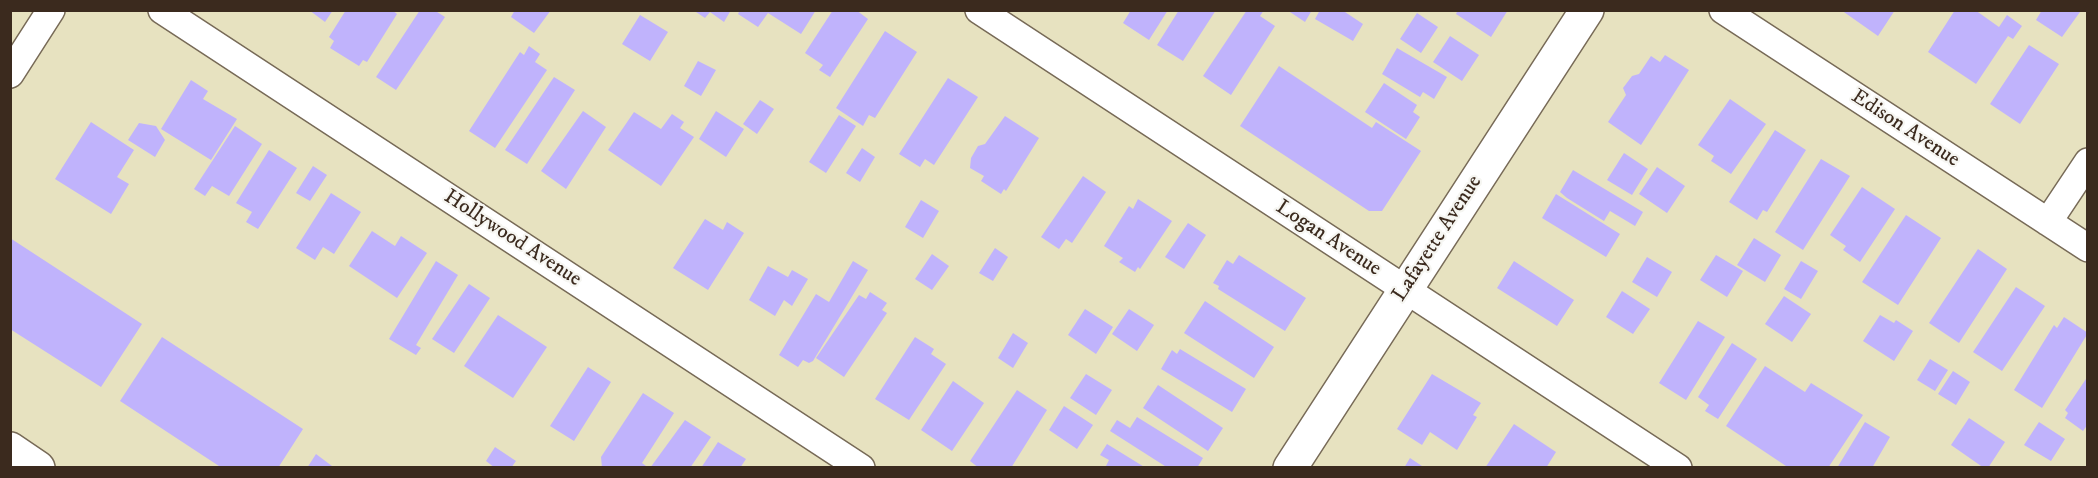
<!DOCTYPE html>
<html>
<head>
<meta charset="utf-8">
<style>
  body { margin:0 }
  #map { position:relative; width:2098px; height:478px; overflow:hidden; background:#e7e2c0; font-family:"IM FELL DW Pica",serif }
  canvas { display:block }
  .frame { position:absolute; inset:0; border:12px solid #3b2a1e; pointer-events:none }
</style>
</head>
<body>
<div id="map">
<canvas width="2098" height="478"></canvas>
<div class="frame"></div>
</div>
<script>
const context = document.querySelector('canvas').getContext('2d');
context.lineJoin = 'round';
function paint(path, color) {
  context.fillStyle = color;
  context.fill(path, 'evenodd');
}
function poly(rows) {
  const path = new Path2D();
  for (const r of rows) {
    path.moveTo(r[0], r[1]);
    for (let i = 2; i < r.length; i += 2) path.lineTo(r[i], r[i + 1]);
  }
  return path;
}
function strokePath(path, color, width, dash) {
  context.strokeStyle = color;
  context.lineWidth = width;
  context.lineCap = dash ? 'butt' : 'round';
  context.setLineDash(dash || []);
  context.stroke(path);
}
function write(font, color, halo, rows, align = 'center') {
  context.font = font + ' "IM FELL DW Pica",serif';
  context.lineWidth = 4.5;
  context.setLineDash([]);
  context.textBaseline = 'middle';
  context.strokeStyle = halo;
  context.fillStyle = color;
  for (const [text, x, y, turn = 0] of rows) {
    context.save();
    context.translate(x, y);
    context.rotate((+turn || 0) * Math.PI / 180);
    context.textAlign = isNaN(turn) ? turn : align;
    if (halo) context.strokeText(text, 0, 0);
    context.fillText(text, 0, 0);
    context.restore();
  }
}
const building = poly([
  [309,10,333,10,325,22],
  [346,10,392,10,397,14,367,62,363,60,359,66,330,48,334,41,329,37],
  [420,10,434,10,445,17,396,90,376,77],
  [515,10,551,10,534,33,511,17],
  [693,10,731,10,724,22,710,12,705,18],
  [740,10,816,10,801,34,768,13,758,27,738,14],
  [833,10,856,10,868,19,830,77,819,70,823,65,805,53],
  [1131,10,1168,10,1149,40,1123,23],
  [1179,10,1216,10,1183,61,1157,45],
  [1247,10,1264,10,1260,16,1275,26,1231,95,1203,76],
  [1287,10,1312,10,1305,22],
  [1320,10,1342,10,1363,24,1353,41,1315,19],
  [1458,10,1508,10,1491,37,1456,14],
  [1841,10,1895,10,1878,36],
  [1955,10,1975,10,1999,27,2007,15,2022,26,2013,39,2008,36,1976,84,1928,52],
  [2042,10,2077,10,2080,12,2062,37,2036,20],
  [1417,13,1438,27,1421,53,1400,39],
  [640,15,668,32,650,61,622,44],
  [885,31,917,52,875,118,869,115,863,126,836,108],
  [1450,36,1479,55,1462,81,1433,62],
  [2029,45,2059,64,2020,124,1990,104],
  [529,46,540,54,535,62,547,70,495,148,469,131,520,52,524,55],
  [1397,48,1447,77,1434,99,1423,92,1420,97,1382,74],
  [1665,55,1689,70,1641,145,1608,122,1626,95,1623,88,1632,76,1639,74,1651,56,1660,62],
  [698,61,716,70,701,96,684,86],
  [1279,66,1372,128,1376,122,1421,151,1382,211,1369,211,1240,126],
  [554,77,575,90,527,164,505,150],
  [948,78,978,97,934,165,925,159,920,167,899,154],
  [191,80,208,91,203,99,237,119,211,160,161,129],
  [1384,83,1417,105,1413,112,1420,117,1406,139,1365,112],
  [1730,99,1766,124,1731,174,1711,161,1714,156,1698,145],
  [760,100,774,109,757,134,743,124],
  [583,111,606,127,566,189,541,171],
  [716,111,744,129,726,157,699,139],
  [634,112,661,129,672,114,684,122,680,128,694,137,661,186,608,150],
  [839,115,856,126,826,173,809,162],
  [1005,116,1039,138,1006,191,1004,189,1001,194,981,181,984,176,970,168,971,158,978,146,985,144],
  [91,122,134,150,117,177,129,184,111,214,55,179],
  [139,123,156,126,165,140,155,157,128,140],
  [235,126,262,144,229,196,212,186,205,196,194,189],
  [1775,130,1806,150,1767,212,1763,210,1757,220,1729,202],
  [862,148,875,157,860,182,846,173],
  [269,150,297,168,258,229,246,222,252,212,236,203],
  [1624,153,1648,169,1632,195,1607,180],
  [1821,159,1850,176,1803,250,1775,232],
  [313,166,327,175,310,201,296,193],
  [1657,167,1685,186,1667,213,1639,194],
  [1573,170,1643,212,1635,226,1610,211,1604,221,1567,198,1560,192],
  [1083,176,1106,192,1072,243,1066,239,1059,249,1041,237],
  [1862,187,1895,209,1860,262,1843,250,1846,246,1830,235],
  [331,193,361,212,334,254,323,247,315,260,296,248],
  [1556,194,1620,234,1606,257,1542,218],
  [1138,199,1172,221,1140,269,1138,267,1135,272,1119,262,1123,258,1104,246,1129,206,1133,209],
  [921,200,939,211,923,238,905,227],
  [1906,215,1941,238,1898,305,1862,282],
  [705,219,723,230,727,222,744,233,708,290,673,268],
  [1188,223,1206,235,1184,269,1165,257],
  [372,231,395,246,401,236,427,253,397,298,349,266],
  [10,238,142,324,101,387,10,329],
  [1754,238,1781,255,1765,282,1737,265],
  [995,248,1008,257,993,281,979,273],
  [1978,249,2007,269,1959,343,1929,323],
  [932,254,949,266,932,290,915,279],
  [1239,255,1306,298,1285,331,1218,289,1219,286,1213,283,1227,260,1233,264],
  [1716,255,1743,271,1727,297,1700,280],
  [1647,257,1672,272,1657,297,1632,282],
  [436,261,458,275,416,345,421,348,416,355,389,339],
  [853,261,868,270,813,361,809,363,803,360,798,367,779,355,816,294,829,302],
  [1514,261,1574,300,1557,326,1497,288],
  [1801,261,1818,271,1801,299,1784,289],
  [768,266,788,277,792,270,808,279,792,306,784,300,775,316,749,300],
  [469,284,490,298,454,353,432,339],
  [2016,287,2045,306,2002,371,1973,352],
  [1622,291,1650,309,1633,334,1606,317],
  [870,292,887,303,882,310,887,313,844,377,816,358,859,295,866,299],
  [1784,296,1811,314,1792,342,1765,324],
  [1205,301,1274,347,1254,378,1184,333],
  [1085,309,1113,327,1096,354,1068,335],
  [1129,309,1154,325,1137,351,1112,334],
  [498,315,547,347,513,398,464,366],
  [1880,315,1894,323,1896,320,1913,331,1894,361,1863,341],
  [2064,317,2088,333,2042,408,2014,390,2054,325,2057,328],
  [1698,321,1725,337,1686,400,1659,383],
  [1013,333,1028,343,1013,368,998,358],
  [162,337,303,429,278,468,222,468,120,401],
  [915,337,934,349,931,354,946,364,909,420,875,399],
  [1732,343,1757,359,1718,419,1705,411,1709,405,1698,397],
  [1180,349,1246,389,1232,412,1161,369,1172,350,1177,354],
  [1930,359,1948,370,1935,391,1917,380],
  [1765,366,1805,392,1811,383,1863,415,1828,468,1789,468,1726,426],
  [588,367,611,382,574,441,550,426],
  [1953,371,1970,382,1956,405,1938,394],
  [1086,374,1112,390,1096,415,1070,398],
  [1432,374,1481,403,1473,415,1477,417,1457,450,1430,432,1422,445,1397,429],
  [2088,376,2088,424,2083,431,2065,418,2068,413,2065,410],
  [953,381,984,403,952,451,921,430],
  [1158,385,1223,428,1208,451,1143,408],
  [1017,390,1047,410,1011,468,979,468,970,461],
  [643,393,674,413,642,463,646,466,602,468,601,457],
  [1064,406,1093,425,1077,449,1049,430],
  [1137,417,1203,458,1197,468,1168,468,1110,431,1117,420,1130,428],
  [1969,418,2005,442,1988,468,1984,468,1951,445],
  [685,420,711,437,690,468,650,468],
  [1865,422,1890,437,1872,468,1837,468],
  [2039,422,2065,439,2051,461,2024,445],
  [1514,424,1556,452,1546,468,1485,468],
  [718,442,746,459,740,468,701,468],
  [1107,444,1146,468,1105,468,1109,460,1100,455],
  [495,447,516,461,511,468,495,468,486,461],
  [316,454,332,466,331,468,307,468],
  [1410,458,1425,468,1404,468]
]);
const minor = poly([
  [162,10,861,468],
  [979,10,1678,468],
  [1723,10,2088,248],
  [10,74,51,10],
  [2048,222,2088,162]
]);
const tertiary = poly([
  [10,449,38,468],
  [1290,468,1587,10]
]);
const streetNames = [
  ["Edison Avenue",1905,129,33],
  ["Hollywood Avenue",512,239,33],
  ["Logan Avenue",1328,239,33],
  ["Lafayette Avenue",1438,239,-57]
];
paint(building, '#c0b3fc');
strokePath(minor, '#776a57', 30);
strokePath(tertiary, '#776a57', 36);
strokePath(minor, '#fff', 27);
strokePath(tertiary, '#fff', 33);
write('21px', '#3b2a1e', '#f6f6f2', streetNames);
</script>
</body>
</html>
